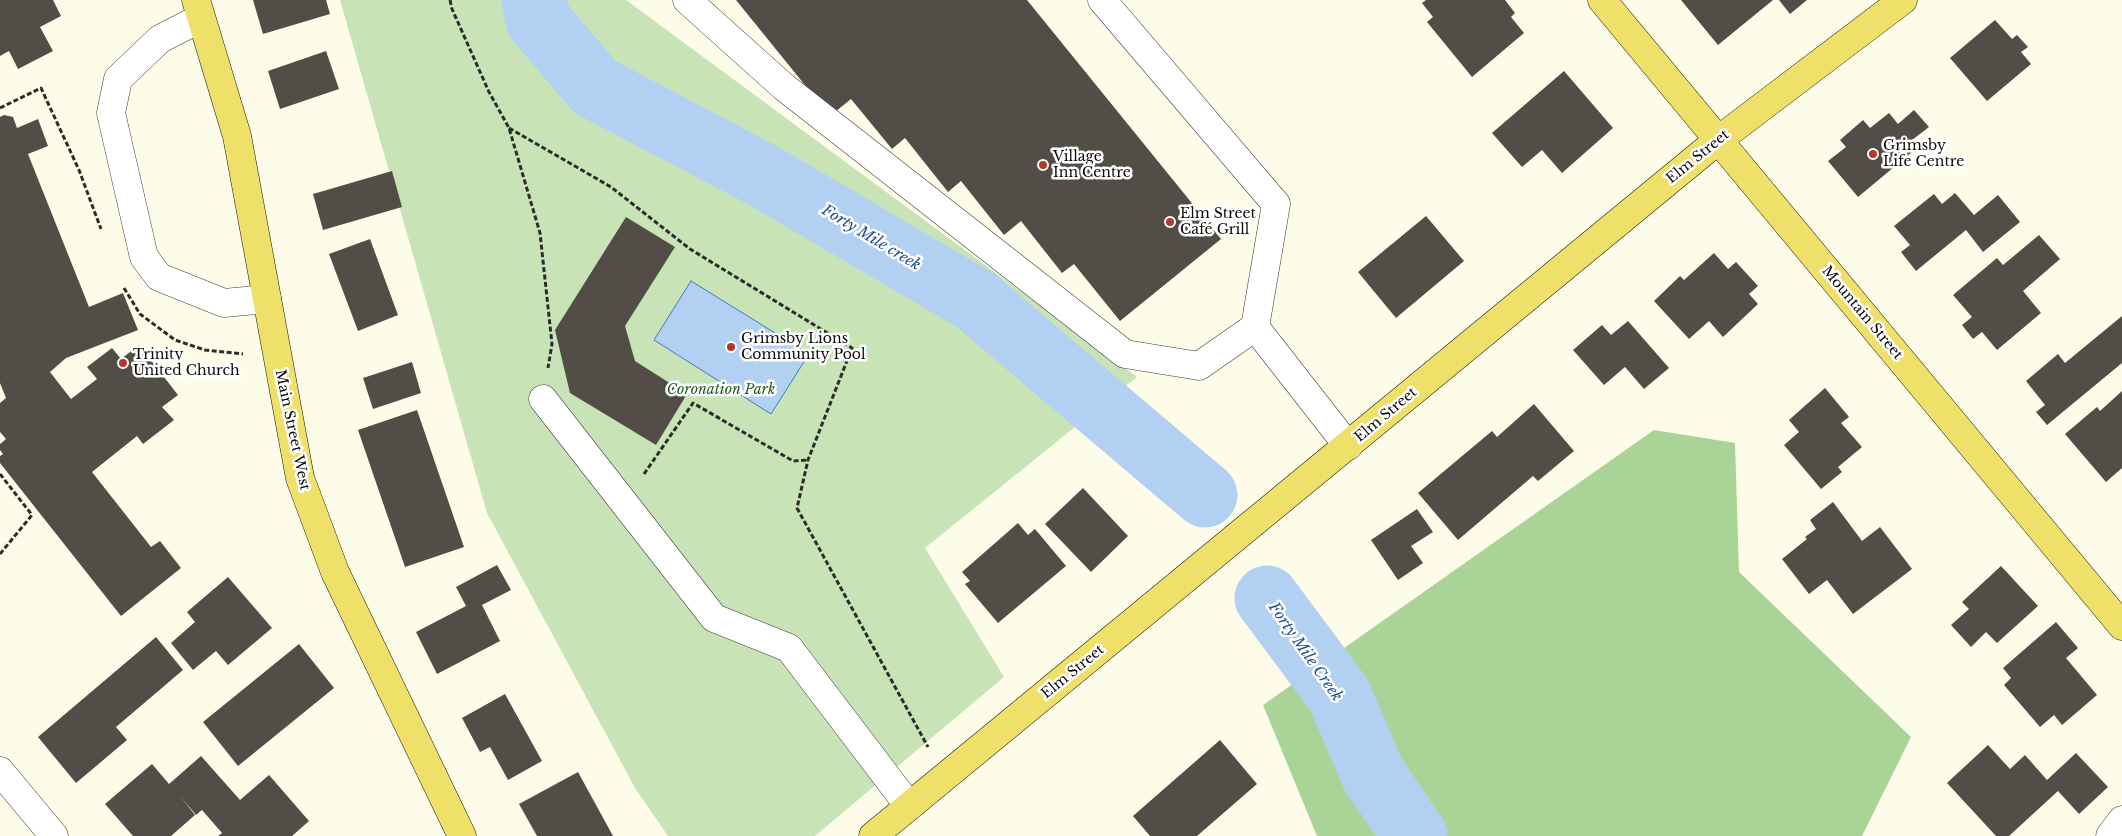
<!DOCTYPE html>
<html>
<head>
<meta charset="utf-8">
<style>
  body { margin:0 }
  canvas { display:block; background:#fdfce9 }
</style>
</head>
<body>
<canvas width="2122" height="836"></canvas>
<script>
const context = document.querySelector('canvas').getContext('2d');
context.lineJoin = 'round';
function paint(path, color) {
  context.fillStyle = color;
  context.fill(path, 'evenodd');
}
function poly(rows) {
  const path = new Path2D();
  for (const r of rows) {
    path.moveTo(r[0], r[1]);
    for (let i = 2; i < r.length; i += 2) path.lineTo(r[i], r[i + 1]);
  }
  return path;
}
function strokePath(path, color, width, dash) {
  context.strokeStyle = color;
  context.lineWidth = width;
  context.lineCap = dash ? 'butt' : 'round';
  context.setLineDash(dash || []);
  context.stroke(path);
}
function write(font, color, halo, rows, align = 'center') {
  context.font = font + ' "Libre Baskerville",serif';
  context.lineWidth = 5;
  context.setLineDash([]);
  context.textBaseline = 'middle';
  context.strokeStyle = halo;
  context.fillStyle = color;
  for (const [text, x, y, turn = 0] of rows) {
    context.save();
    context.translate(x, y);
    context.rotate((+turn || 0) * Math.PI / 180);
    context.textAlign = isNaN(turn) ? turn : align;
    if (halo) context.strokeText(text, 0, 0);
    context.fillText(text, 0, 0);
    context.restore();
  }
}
const green = poly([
  [340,0,626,0,1137,377,925,548,1004,677,815,836,668,836,635,788,487,513]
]);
const forest = poly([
  [1654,430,1735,443,1739,572,1911,737,1862,836,1317,836,1263,705]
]);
const water = poly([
  [691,281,809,354,771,414,654,340,691,281]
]);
const river = poly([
  [534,0,538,20,595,87,764,176,975,300,1205,495],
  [1267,598,1339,695,1373,774,1415,836]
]);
const building = poly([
  [0,0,53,0,61,16,40,27,53,51,18,69,9,51,0,56],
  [253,0,326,0,330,14,263,34],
  [736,0,1027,0,1221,239,1120,321,1074,264,1062,273,1021,221,1004,235,961,181,948,192,905,138,892,149,851,99,830,116],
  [1426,0,1505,0,1515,13,1511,17,1524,33,1472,77,1427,22,1433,17,1422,3],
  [1681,0,1773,0,1718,45],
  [1779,0,1807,0,1790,14],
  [1995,20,2012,39,2017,35,2028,47,2021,52,2031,64,1987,101,1950,58],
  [326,51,339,89,280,109,268,71],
  [1564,71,1613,128,1562,173,1542,150,1522,167,1492,133],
  [1914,110,1929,127,1912,140,1918,147,1858,197,1828,161,1846,147,1840,140,1863,120,1870,128,1889,113,1898,124],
  [4,115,13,117,17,128,38,119,48,146,28,154,89,307,123,293,138,330,66,358,50,372,71,399,97,379,87,367,112,348,121,359,139,345,178,395,162,407,174,420,143,444,137,436,92,472,151,547,160,541,181,568,121,616,0,463,0,456,3,454,0,450,0,444,6,439,0,432,0,403,6,398,0,383,0,117],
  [392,171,402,207,323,230,313,194],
  [1955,193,1974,215,1998,195,2020,222,1983,252,1966,230,1916,271,1901,252,1910,245,1894,226,1934,194,1942,204],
  [1426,216,1464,261,1396,318,1358,272],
  [626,217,675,247,625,326,635,361,687,394,656,445,570,393,555,330],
  [2039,235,2060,259,2023,291,2041,313,1997,350,1982,332,1973,339,1962,325,1972,317,1953,295,1997,258,2003,265],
  [370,239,398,315,358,331,329,254],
  [1714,253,1728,269,1736,262,1758,286,1749,294,1758,304,1723,337,1709,321,1689,339,1654,301,1680,276,1684,280],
  [2122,316,2122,363,2047,425,2036,412,2045,405,2026,381,2058,354,2065,363],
  [1628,321,1669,368,1644,389,1625,367,1604,385,1573,350,1602,325,1611,335],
  [412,362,421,393,373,409,363,378],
  [1825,388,1849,417,1841,423,1862,447,1838,467,1842,472,1821,489,1784,445,1799,432,1789,420],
  [2122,391,2122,468,2106,482,2065,434,2097,407,2100,411],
  [1534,404,1574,451,1538,481,1533,476,1458,540,1418,493,1492,431,1497,437],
  [417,410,464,547,405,567,358,430],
  [1083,488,1128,536,1091,572,1045,524],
  [1833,502,1862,541,1880,527,1912,569,1853,614,1827,580,1809,594,1782,559,1807,539,1805,537,1816,529,1810,520],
  [1417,509,1433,532,1411,546,1423,563,1398,580,1371,540],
  [1018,523,1028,535,1035,529,1066,566,998,623,965,584,970,581,962,572],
  [497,565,511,590,482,605,500,641,437,674,416,632,466,606,456,587],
  [2001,566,2038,606,1997,643,1986,632,1971,647,1951,625,1969,609,1962,602],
  [228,577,272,628,228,665,216,651,193,670,171,643,195,622,187,612],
  [2056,622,2078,648,2066,658,2097,695,2062,725,2054,715,2040,727,2004,685,2011,678,2003,668],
  [156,637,183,670,116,727,127,740,76,783,38,737],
  [299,644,334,688,238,766,203,722],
  [505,694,542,761,508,780,490,747,480,752,462,718],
  [1220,740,1257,784,1197,836,1150,836,1133,816],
  [1988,745,2010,769,2025,755,2047,780,2076,753,2108,787,2079,814,2058,791,2009,836,1996,836,1947,783],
  [201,756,240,800,269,775,309,821,292,836,218,836,222,833,202,810,196,815,180,796,195,815,171,836,133,836,105,804,152,764,169,784],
  [578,772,613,836,537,836,519,804]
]);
const path = poly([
  [450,0,452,9,489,92,509,128,540,233,552,344,548,368],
  [0,108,41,88,79,170,101,229],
  [509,128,611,187,690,249,852,348,808,460,797,508,928,747],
  [124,288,140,314,175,340,205,350,243,354],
  [0,474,32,515,0,554],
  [644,474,693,403,793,461,808,460]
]);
const minor = poly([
  [687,0,784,87,1125,354,1199,366,1255,327],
  [1102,0,1276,204,1255,327,1348,446],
  [201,18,160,39,118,79,111,113,144,257,159,277,224,303,267,299],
  [543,399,714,618,789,648,909,806],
  [0,771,54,836],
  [2110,836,2122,820]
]);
const major = poly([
  [196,0,237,136,300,478,335,572,462,836],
  [1602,0,2122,626],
  [873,836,1717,141,1903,0]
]);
const markers = [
  [1873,154,5,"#af392e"],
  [1043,165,5,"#af392e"],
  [1170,222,5,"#af392e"],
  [731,347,5,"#af392e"],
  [123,363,5,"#af392e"]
];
const poiNames = [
  ["Grimsby",1883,146],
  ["Life Centre",1883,162],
  ["Village",1053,157],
  ["Inn Centre",1053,173],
  ["Elm Street",1180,214],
  ["Café Grill",1180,230],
  ["Grimsby Lions",741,339],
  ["Community Pool",741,355],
  ["Trinity",133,355],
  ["United Church",133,371]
];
const streetNames = [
  ["Elm Street",1698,157,-39],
  ["Mountain Street",1862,313,50],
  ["Elm Street",1386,415,-40],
  ["Main Street West",292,430,78],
  ["Elm Street",1073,672,-39]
];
const parkNames = [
  ["Coronation Park",721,390]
];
const waterNames = [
  ["Forty Mile creek",871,238,31],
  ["Forty Mile Creek",1305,652,55]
];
paint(green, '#c8e4b6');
paint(forest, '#aad497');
paint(water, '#b2d0f1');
strokePath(water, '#3e7bc2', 1);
strokePath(river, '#b2d0f1', 65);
paint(building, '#524d47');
strokePath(minor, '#3d3d3d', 29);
strokePath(major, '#1b1b1b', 29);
strokePath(path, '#2c2c2c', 3, [5, 2.5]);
strokePath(minor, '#fff', 28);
strokePath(major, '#eee068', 28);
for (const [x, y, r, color] of markers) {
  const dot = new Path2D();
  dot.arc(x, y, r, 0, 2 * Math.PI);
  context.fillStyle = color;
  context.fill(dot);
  strokePath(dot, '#fff', 2);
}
write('14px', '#0a0a0a', '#fff', poiNames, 'left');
write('14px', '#0a0a0a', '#fff', streetNames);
write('italic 14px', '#245c20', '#fff', parkNames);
write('italic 15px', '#1e4f91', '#fff', waterNames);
</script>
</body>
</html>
